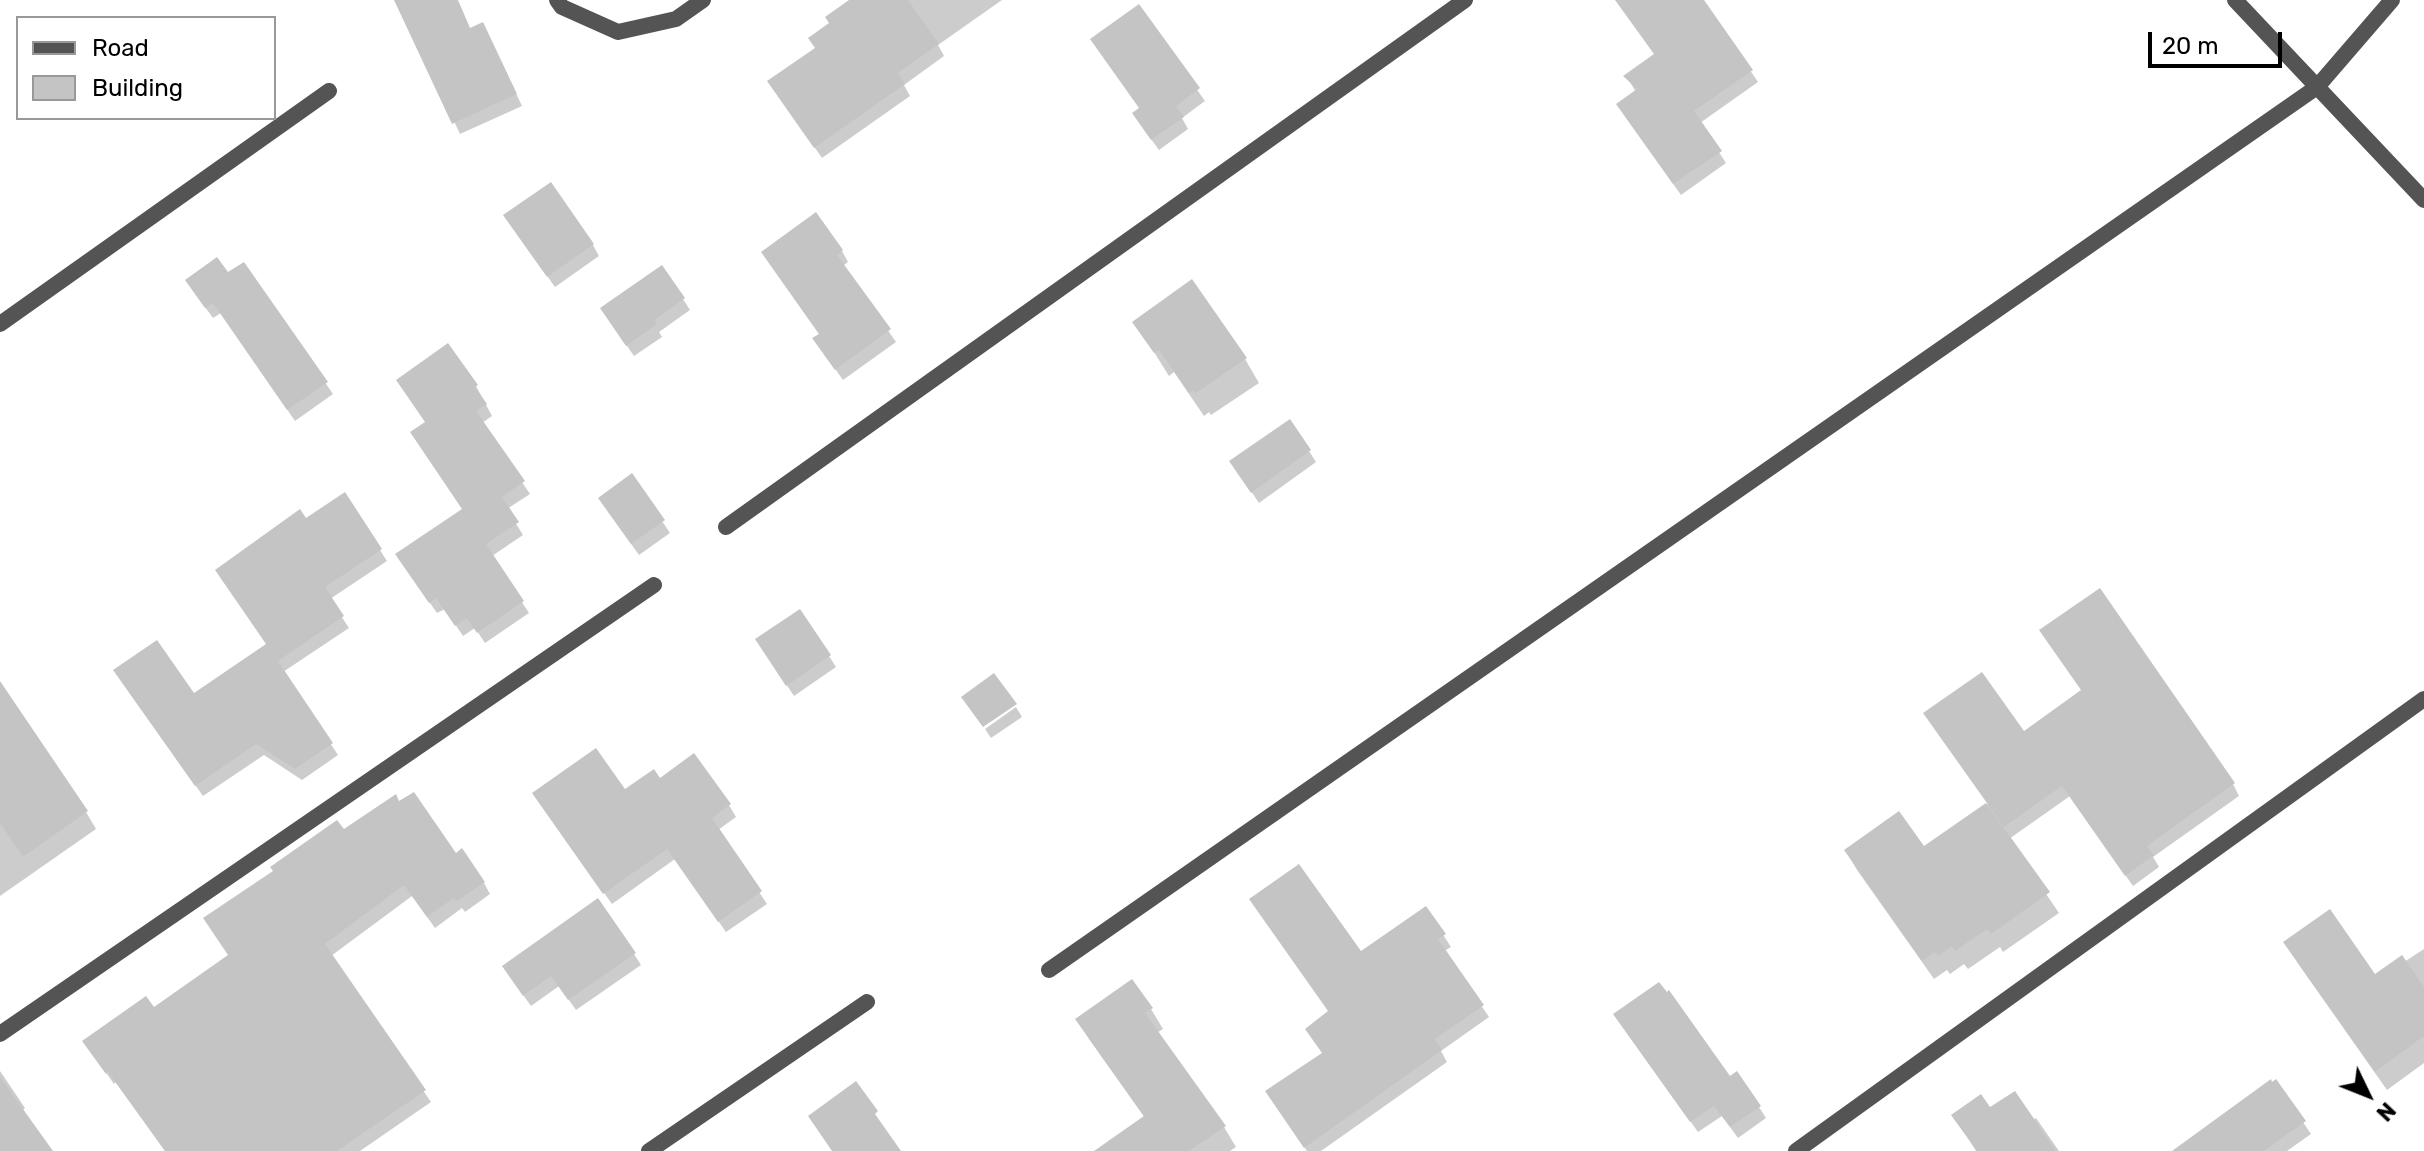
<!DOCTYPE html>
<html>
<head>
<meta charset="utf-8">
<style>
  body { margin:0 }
  #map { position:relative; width:2424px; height:1151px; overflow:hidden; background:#fff; font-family:Rubik,sans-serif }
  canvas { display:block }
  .legend { position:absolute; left:16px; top:16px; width:260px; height:104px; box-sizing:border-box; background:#fff; border:2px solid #999; margin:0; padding:10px 14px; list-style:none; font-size:24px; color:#000 }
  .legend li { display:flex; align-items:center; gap:16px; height:40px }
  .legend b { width:40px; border:2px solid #999 }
  .north { position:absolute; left:2328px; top:1055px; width:80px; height:80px; -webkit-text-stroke:6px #fff; paint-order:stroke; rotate:133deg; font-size:22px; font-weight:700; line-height:32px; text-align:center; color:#000 }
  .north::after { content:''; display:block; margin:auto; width:28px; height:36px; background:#000; clip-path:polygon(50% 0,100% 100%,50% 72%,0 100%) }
  .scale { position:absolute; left:2148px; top:32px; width:134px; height:36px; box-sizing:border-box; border:4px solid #000; border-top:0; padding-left:10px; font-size:24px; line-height:28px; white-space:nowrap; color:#000; -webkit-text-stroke:6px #fff; paint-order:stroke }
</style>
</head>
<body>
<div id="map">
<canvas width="2424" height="1151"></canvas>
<ul class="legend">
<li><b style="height:10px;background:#545454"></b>Road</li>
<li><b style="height:22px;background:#c4c4c4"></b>Building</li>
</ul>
<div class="north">N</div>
<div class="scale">20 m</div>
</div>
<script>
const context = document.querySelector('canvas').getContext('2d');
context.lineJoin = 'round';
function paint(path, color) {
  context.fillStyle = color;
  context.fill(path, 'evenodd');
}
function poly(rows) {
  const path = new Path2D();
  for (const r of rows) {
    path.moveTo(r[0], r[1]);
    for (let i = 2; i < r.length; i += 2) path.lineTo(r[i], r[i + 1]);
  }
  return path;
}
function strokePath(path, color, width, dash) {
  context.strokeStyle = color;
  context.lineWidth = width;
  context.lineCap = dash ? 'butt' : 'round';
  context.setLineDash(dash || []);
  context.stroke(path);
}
const shadow = poly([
  [397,0,457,0,470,30,489,36,522,106,460,134],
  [852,0,1002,0,938,45,944,56,904,85,910,96,822,158,777,93,817,49,831,24],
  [1616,0,1702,0,1758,82,1700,123,1726,163,1681,195,1625,116,1636,92,1626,76,1655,55],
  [1138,6,1205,101,1182,118,1188,129,1159,150,1141,125],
  [512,227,593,245,599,256,555,287],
  [842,251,848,262,843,266,896,342,843,380,822,350,820,335,770,264],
  [244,264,333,394,295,421,221,313,213,318,194,292],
  [683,299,690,310,659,332,662,337,634,356,609,320],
  [1135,322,1245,359,1259,383,1211,415,1209,412,1204,416,1174,372,1169,376],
  [448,346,476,386,492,416,482,423,530,494,507,509,523,535,492,556,529,613,485,643,475,628,463,636,445,609,437,613,404,566,464,510,427,424],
  [1309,451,1316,462,1259,503,1239,473],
  [632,476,670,533,639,555,607,510],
  [306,521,380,550,387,561,330,599,349,628,283,672,338,755,302,780,264,755,203,796,123,682,194,696,268,645],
  [764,651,829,656,836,667,794,696],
  [1016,707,1022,717,991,738,985,729],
  [0,724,86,812,96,829,0,896],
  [2024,733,2233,784,2239,796,2153,857,2159,867,2133,886,2070,796,2009,839,2059,913,2003,952,2000,947,1968,969,1964,964,1950,974,1947,970,1934,979,1857,870,1846,851,1924,849,1988,804],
  [660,781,729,805,736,817,718,830,767,904,726,932,675,859,612,904,541,805,625,792],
  [399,803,484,883,490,894,465,912,462,908,435,928,412,896,331,956,431,1102,360,1151,165,1151,116,1082,114,1084,92,1053,230,956,344,831],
  [1426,908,1451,947,1444,951,1489,1017,1441,1051,1447,1062,1321,1151,1307,1151,1274,1103,1324,1054,1330,1013,1361,954],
  [2424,949,2424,1063,2387,1090,2297,962,2375,976,2404,962],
  [634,954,641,965,576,1010,559,986,531,1006,511,978],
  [1151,1009,1163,1029,1157,1033,1224,1127,1236,1147,1230,1151,1097,1151,1145,1118,1089,1039,1078,1019],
  [1622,1026,1730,1079,1759,1107,1766,1118,1738,1138,1722,1116,1698,1132],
  [0,1071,25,1108,22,1111,50,1151,0,1151],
  [2276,1082,2311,1134,2287,1151,2213,1151],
  [1990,1110,2032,1120,2036,1118,2059,1151,1976,1151,1954,1115]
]);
const building = poly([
  [394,0,458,0,470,28,483,22,517,94,452,124],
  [849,0,908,0,939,44,898,73,905,84,814,148,767,81,815,48,808,38,829,23,825,17],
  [1615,0,1704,0,1753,70,1694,111,1722,151,1673,184,1616,104,1637,89,1623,76,1654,54],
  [1139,4,1200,88,1176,106,1184,117,1151,140,1132,113,1139,108,1090,39],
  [551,182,594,244,547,277,503,215],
  [816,212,843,250,837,255,891,329,835,370,812,338,819,334,761,252],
  [217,257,228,272,244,262,328,382,287,410,213,303,205,308,185,280],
  [662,265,685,298,654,320,657,324,626,346,600,308],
  [1192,279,1247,358,1196,393,1194,390,1189,393,1159,350,1154,353,1132,322],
  [448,343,478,385,475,387,487,404,476,411,525,481,502,497,519,522,486,544,524,601,477,633,467,618,455,626,436,598,429,603,395,554,462,509,410,432,425,422,396,380],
  [1290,419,1311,450,1251,493,1229,461],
  [632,473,665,520,631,544,598,498],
  [345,492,382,549,325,587,344,616,278,661,333,743,295,769,256,744,195,786,113,670,157,640,194,693,266,644,215,570,300,509,306,518],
  [2100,588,2235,783,2147,846,2154,855,2125,876,2062,786,2004,827,1923,713,1982,672,2024,731,2081,690,2039,630],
  [800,609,831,655,786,686,755,639],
  [994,673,1017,704,983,727,961,697],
  [0,681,88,811,23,857,0,823],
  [596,748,625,789,654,769,660,778,694,753,731,804,712,818,762,891,718,922,667,849,603,894,532,793],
  [414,792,456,853,462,848,485,882,457,901,454,898,427,917,404,885,325,944,426,1090,337,1151,165,1151,108,1072,106,1074,82,1041,146,996,154,1007,228,955,203,918,273,871,270,867,337,820,344,829,396,794,399,801],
  [1986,803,2050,892,1991,934,1987,929,1955,951,1952,946,1938,956,1934,952,1922,961,1844,850,1899,811,1924,846],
  [1299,864,1361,951,1426,906,1446,934,1438,939,1484,1005,1435,1039,1442,1050,1304,1148,1265,1091,1322,1053,1305,1029,1328,1011,1249,899],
  [598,898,636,953,568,1000,551,976,523,996,502,966],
  [2330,909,2375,974,2402,955,2424,987,2424,1036,2375,1072,2283,942],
  [1132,979,1153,1008,1145,1013,1226,1126,1189,1151,1094,1151,1144,1116,1075,1019],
  [1659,982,1667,992,1669,990,1730,1076,1737,1071,1761,1106,1730,1127,1714,1106,1690,1122,1613,1014],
  [0,1077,53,1151,0,1151],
  [2271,1079,2272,1082,2276,1079,2306,1121,2264,1151,2172,1151],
  [856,1081,878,1111,875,1114,901,1151,832,1151,808,1116],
  [2015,1091,2056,1151,1977,1151,1951,1115,1981,1094,1990,1107]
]);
const service = poly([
  [0,324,329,91],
  [726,527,1465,0],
  [1049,970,2317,87]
]);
const minor = poly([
  [557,0,562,7,618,32,676,19,703,0],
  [2317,87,2392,0],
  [0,1034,654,585],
  [649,1151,867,1002],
  [1796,1151,2424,699]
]);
const tertiary = poly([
  [2235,0,2424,200]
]);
paint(shadow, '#0003');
paint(building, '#c4c4c4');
strokePath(service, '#545454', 16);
strokePath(minor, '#545454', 16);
strokePath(tertiary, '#545454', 16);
</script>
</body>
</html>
